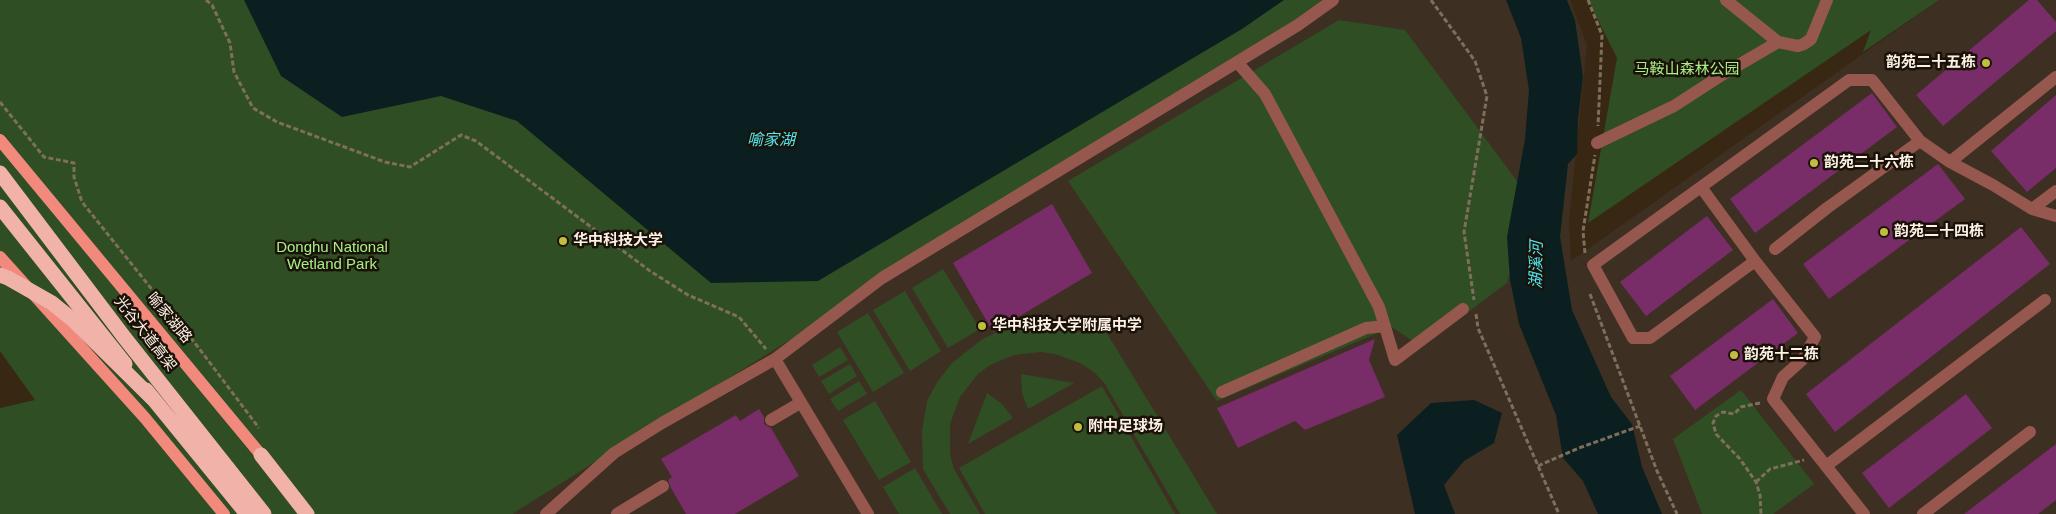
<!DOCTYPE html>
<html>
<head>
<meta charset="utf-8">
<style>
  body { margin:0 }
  canvas { display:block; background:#382712 }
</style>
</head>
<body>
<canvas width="2056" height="514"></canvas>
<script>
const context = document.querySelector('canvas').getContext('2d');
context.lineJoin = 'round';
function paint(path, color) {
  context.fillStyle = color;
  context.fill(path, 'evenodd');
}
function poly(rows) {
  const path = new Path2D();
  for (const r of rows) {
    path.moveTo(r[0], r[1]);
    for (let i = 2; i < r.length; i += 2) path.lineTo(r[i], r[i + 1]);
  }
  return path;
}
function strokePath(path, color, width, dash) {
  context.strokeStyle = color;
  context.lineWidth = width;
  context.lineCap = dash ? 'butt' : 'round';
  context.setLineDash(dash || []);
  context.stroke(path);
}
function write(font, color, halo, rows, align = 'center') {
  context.font = font + ' Arial,"Noto Sans SC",sans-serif';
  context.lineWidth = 5;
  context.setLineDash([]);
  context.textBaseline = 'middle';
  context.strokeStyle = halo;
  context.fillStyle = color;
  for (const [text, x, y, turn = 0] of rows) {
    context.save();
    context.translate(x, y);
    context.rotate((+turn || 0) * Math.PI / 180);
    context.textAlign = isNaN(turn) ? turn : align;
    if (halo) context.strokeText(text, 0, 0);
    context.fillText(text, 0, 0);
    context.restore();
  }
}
const education = poly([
  [0,0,1570,0,1587,45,1569,220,1571,261,1939,0,2056,0,2056,514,370,514]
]);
const green = poly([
  [0,0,1332,0,512,514,0,514,0,408,35,400,0,351],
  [1588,0,1939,0,1863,52,1871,30,1588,223,1617,58],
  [1339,20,1405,30,1531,200,1507,283,1421,347,1392,327,1217,401,1068,181],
  [943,269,980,329,948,348,912,288],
  [905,291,941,351,910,371,873,310],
  [868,313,904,373,873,392,837,332],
  [1100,322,1217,514,1180,514,1105,384,1094,372,1080,363,1055,354,1041,352,1014,355,990,365,978,374,960,397,950,424,950,454,954,469,980,514,950,514,923,469,922,430,927,401,936,384,951,364,981,340,995,333,1017,327,1038,325,1081,332],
  [840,347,848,360,819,377,812,365],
  [850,364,857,376,829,394,821,381],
  [1021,374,1074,383,1028,409,1022,393],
  [859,381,867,394,838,411,830,399],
  [1102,386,1175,514,985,514,959,468],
  [1741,390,1814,484,1773,514,1702,514,1673,439],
  [987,393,1002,404,1013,418,968,444],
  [875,401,911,462,879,480,843,420],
  [915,468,942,514,899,514,883,487]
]);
const water = poly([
  [244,0,1284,0,1242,29,818,281,711,283,517,121,441,96,342,117,281,76],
  [1506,0,1567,0,1575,20,1583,77,1578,119,1577,154,1568,164,1560,237,1572,310,1611,397,1632,424,1642,467,1662,514,1598,514,1583,481,1563,458,1556,415,1519,324,1510,280,1507,237,1525,139,1529,90,1521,38],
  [1474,400,1502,413,1494,443,1464,461,1444,485,1455,514,1415,514,1397,435,1431,403]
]);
const building = poly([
  [2029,0,2037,0,2056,22,2056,31,1943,126,1916,95],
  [1872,93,1897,127,1755,233,1730,199],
  [2056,95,2056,168,2027,192,1991,151],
  [1938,164,1965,199,1829,299,1803,264],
  [1052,204,1092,273,993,332,953,263],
  [1707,216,1733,250,1646,316,1620,282],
  [2021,227,2050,264,1835,432,1806,394],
  [1773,299,1798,333,1695,410,1670,376],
  [1375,339,1369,360,1385,397,1305,430,1295,421,1238,448,1217,408],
  [1966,394,1992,428,1889,508,1862,473],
  [759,409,764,417,764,424,771,428,799,476,735,514,686,514,671,488,668,480,672,477,661,459,736,415,740,421],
  [2056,444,2056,500,2038,514,1964,514]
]);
const path = poly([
  [206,0,212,5,230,43,234,72,253,108,277,122,385,162,410,167,461,135,476,141,650,271,688,295,739,317,766,349],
  [1431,0,1475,61,1487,96,1464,232,1474,300],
  [1588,0,1602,35,1598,126],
  [0,102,44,157,74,163,74,177,82,202,198,347,259,428],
  [1585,253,1583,231,1595,155],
  [1590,294,1657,471,1677,514],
  [1476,314,1478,328,1559,514],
  [1760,403,1741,407,1734,414,1723,412,1716,416,1713,423,1716,434,1740,459,1756,482,1760,495,1761,514],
  [1538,466,1579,448,1640,426],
  [1756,482,1770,469,1804,460]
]);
const minor = poly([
  [1726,0,1778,42],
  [1237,62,1265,94,1379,307,1395,360,1463,309],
  [1597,143,1674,106,1725,73,1778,42,1798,46,1804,44,1811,39,1827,0],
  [1950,162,2056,77],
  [1701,187,1755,261,1815,337,1803,359,1783,377,1773,399,1864,514],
  [2032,209,2056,191],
  [1775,249,1827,208,1920,141],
  [1755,261,1650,338,1633,338,1593,265,1849,80,1872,80,1920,141,1950,162,1993,185,2032,209,2056,216],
  [775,359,868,514],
  [1222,392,1366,328,1385,326],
  [771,420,800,403],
  [1826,466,2045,300],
  [546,514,614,453,662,423,775,359,882,278,1298,25,1333,0],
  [617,514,663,486],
  [1923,514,2030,432]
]);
const major = poly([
  [0,140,266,461],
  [0,257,145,418,224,514]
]);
const highway = poly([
  [0,173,124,337,264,514],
  [0,207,125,364],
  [146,390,247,514],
  [261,455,307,514]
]);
const highwayBridge = poly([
  [0,275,8,278,52,303,73,320,153,399]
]);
const markers = [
  [1986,63,5,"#c2bd3f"],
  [1814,163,5,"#c2bd3f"],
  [1884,232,5,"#c2bd3f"],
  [563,241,5,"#c2bd3f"],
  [982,326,5,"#c2bd3f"],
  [1734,355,5,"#c2bd3f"],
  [1078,427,5,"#c2bd3f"]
];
const poiNames = [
  ["韵苑二十五栋",1976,63,"right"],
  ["韵苑二十六栋",1824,163],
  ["韵苑二十四栋",1894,232],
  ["华中科技大学",573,241],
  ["华中科技大学附属中学",992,326],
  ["韵苑十二栋",1744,355],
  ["附中足球场",1088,427]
];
const parkNames = [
  ["马鞍山森林公园",1687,70],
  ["Donghu National",332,248],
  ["Wetland Park",332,265]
];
const streetNames = [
  ["喻家湖路",169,318,50],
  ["光谷大道高架",145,334,52]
];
const waterNames = [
  ["喻家湖",771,141],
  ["湖溪河",1537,265,-89]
];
paint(education, '#3d2f22');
paint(green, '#304e23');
paint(water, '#0c1f20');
paint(building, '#782d68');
strokePath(path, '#7e6f5d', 3, [5, 2.5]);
strokePath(minor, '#96574f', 12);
strokePath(major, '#f18a7d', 12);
strokePath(highway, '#f1b2a9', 15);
strokePath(highwayBridge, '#f1b2a9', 15);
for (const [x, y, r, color] of markers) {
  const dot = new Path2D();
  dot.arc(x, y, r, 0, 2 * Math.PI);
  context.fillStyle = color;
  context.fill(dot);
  strokePath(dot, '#1a1209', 2);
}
write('bold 15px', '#fcf1e4', '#1a1209', poiNames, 'left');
write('15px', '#a6f085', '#1a1209', parkNames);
write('15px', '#fcf1e4', '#1a1209', streetNames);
write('italic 16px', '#4fe9f1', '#1a1209', waterNames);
</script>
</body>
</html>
